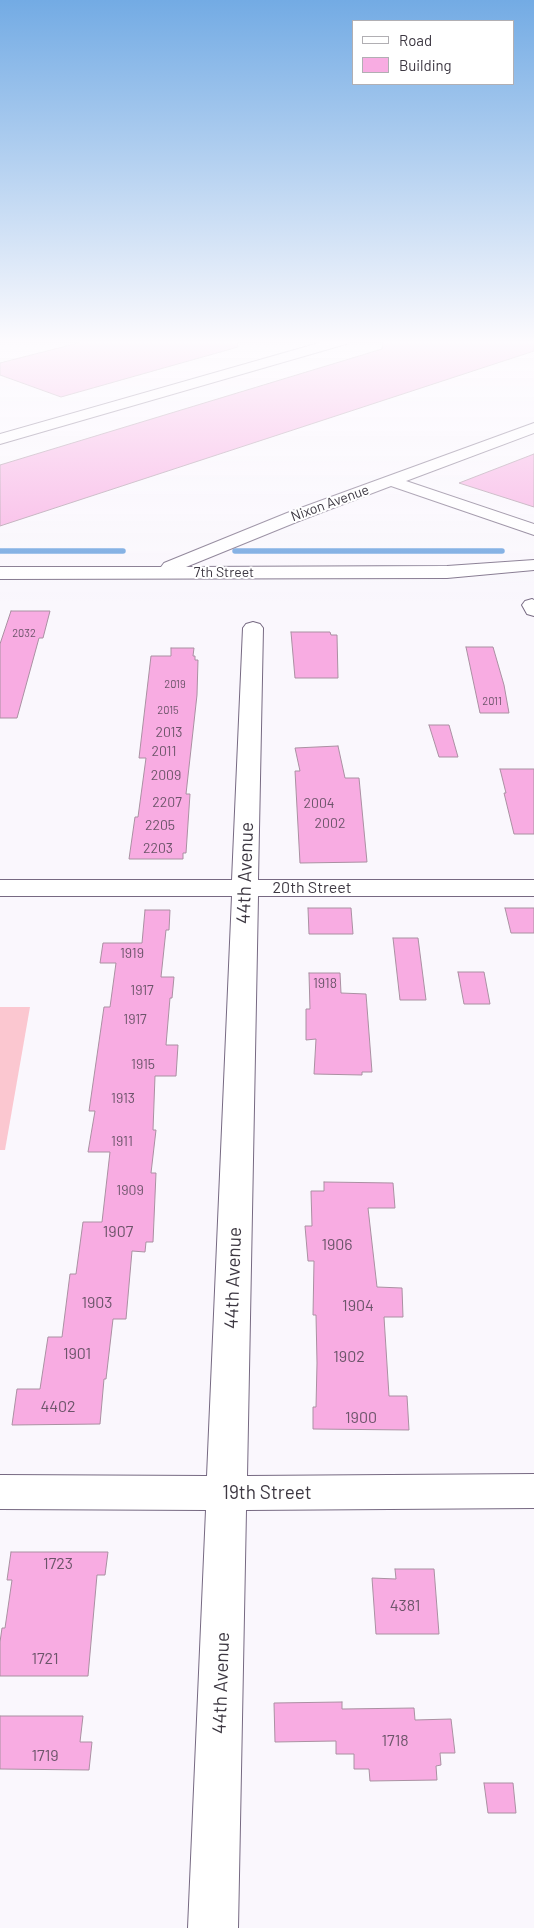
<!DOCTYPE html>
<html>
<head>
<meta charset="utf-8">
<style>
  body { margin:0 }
  #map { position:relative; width:534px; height:1928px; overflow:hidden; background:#faf7fd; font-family:Barlow,sans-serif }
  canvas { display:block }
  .legend { position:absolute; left:352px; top:20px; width:162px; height:65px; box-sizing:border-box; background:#fff; border:1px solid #b1afb3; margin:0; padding:6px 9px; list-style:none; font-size:15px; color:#3d3842 }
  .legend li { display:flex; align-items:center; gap:10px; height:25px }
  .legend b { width:25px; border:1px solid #b1afb3 }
</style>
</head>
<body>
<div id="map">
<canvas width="534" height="1928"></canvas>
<ul class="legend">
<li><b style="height:6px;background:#fff"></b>Road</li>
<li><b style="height:14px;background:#f8ace2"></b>Building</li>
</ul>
</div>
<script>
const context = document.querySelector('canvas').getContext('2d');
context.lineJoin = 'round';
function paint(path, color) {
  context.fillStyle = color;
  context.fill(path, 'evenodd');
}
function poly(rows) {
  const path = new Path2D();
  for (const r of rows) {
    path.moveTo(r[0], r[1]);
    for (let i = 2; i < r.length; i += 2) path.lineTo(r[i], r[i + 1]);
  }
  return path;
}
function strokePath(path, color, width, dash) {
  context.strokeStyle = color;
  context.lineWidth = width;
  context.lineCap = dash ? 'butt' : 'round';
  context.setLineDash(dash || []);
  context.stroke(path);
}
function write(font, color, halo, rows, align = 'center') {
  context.font = font + ' Barlow,sans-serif';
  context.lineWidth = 4;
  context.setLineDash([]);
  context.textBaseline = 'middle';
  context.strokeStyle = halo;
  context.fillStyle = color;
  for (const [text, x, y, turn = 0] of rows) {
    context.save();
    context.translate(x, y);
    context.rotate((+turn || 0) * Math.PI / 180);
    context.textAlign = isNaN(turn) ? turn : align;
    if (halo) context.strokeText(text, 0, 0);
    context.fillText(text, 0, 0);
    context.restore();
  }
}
const green = poly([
  [0,1007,30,1007,5,1150,0,1150]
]);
const stream = poly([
  [0,551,123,551],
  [235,551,502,551]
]);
const building = poly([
  [86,341,237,341,238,347,61,397,0,375,0,363,86,341],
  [383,341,534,341,534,351,0,526,0,465,382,349,383,341],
  [534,454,534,507,459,483,534,454],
  [11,611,50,611,43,638,39,638,17,718,0,718,0,644,11,611],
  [291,632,330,632,331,635,337,635,338,678,295,678,291,632],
  [466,647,493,647,504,685,509,713,480,713,466,647],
  [171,648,194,648,193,656,195,656,195,660,198,660,197,695,186,794,190,794,186,853,183,853,183,859,129,859,135,817,138,817,146,758,139,758,151,656,171,656,171,648],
  [429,725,449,725,458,757,439,757,429,725],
  [338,746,345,778,359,778,367,862,300,863,295,771,300,771,295,748,338,746],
  [500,769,534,769,534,834,514,834,504,793,506,793,500,769],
  [308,908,351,908,353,934,309,934,308,908],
  [505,908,534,908,534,933,511,933,505,908],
  [145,910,170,910,169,930,166,930,161,977,174,977,172,998,170,998,166,1045,178,1045,176,1076,155,1076,153,1130,156,1130,151,1173,156,1173,153,1242,146,1242,145,1252,132,1251,126,1319,113,1319,106,1379,104,1379,100,1424,12,1425,17,1389,40,1389,48,1337,62,1337,70,1274,76,1274,83,1222,102,1222,110,1152,88,1152,95,1111,89,1111,104,1007,110,1007,116,963,100,963,103,943,142,943,145,910],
  [393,938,418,938,426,1000,400,1000,393,938],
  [458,972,484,972,490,1004,464,1004,458,972],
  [309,973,340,973,341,993,366,994,372,1072,362,1072,362,1075,314,1074,316,1039,306,1040,306,1009,310,1009,309,973],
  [324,1182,393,1183,395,1208,368,1208,377,1287,402,1288,403,1317,384,1317,389,1396,407,1396,409,1430,313,1429,313,1407,316,1407,317,1363,316,1315,313,1315,314,1261,308,1261,305,1226,312,1226,311,1191,324,1191,324,1182],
  [11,1552,108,1552,105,1575,97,1575,88,1676,0,1676,0,1642,2,1628,5,1628,12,1580,7,1580,11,1552],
  [395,1569,434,1569,439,1634,376,1634,372,1578,396,1579,395,1569],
  [342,1702,342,1709,414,1708,415,1720,451,1719,455,1753,440,1753,441,1765,436,1766,437,1780,370,1781,369,1769,354,1769,354,1754,336,1754,336,1741,275,1742,274,1703,342,1702],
  [0,1716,83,1716,80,1742,92,1742,89,1770,0,1769,0,1716],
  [484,1783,513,1783,516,1813,488,1813,484,1783]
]);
const minor = poly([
  [326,341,347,341,346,344,0,444,0,434,326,341],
  [534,423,534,433,406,481,534,524,534,535,391,486,299,521,186,567,447,566,534,560,534,570,447,578,0,579,0,567,161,567,164,563,287,513,534,423],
  [532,599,534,600,534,616,527,614,522,605,525,601,532,599],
  [253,622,260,624,263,628,258,880,534,880,534,896,258,896,247,1476,534,1474,534,1508,246,1510,238,1928,188,1928,206,1510,0,1509,0,1475,207,1476,232,896,0,896,0,880,232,880,243,628,246,624,253,622]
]);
const farNumbernames = [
  ["2032",24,633],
  ["2019",175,684],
  ["2011",492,701],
  ["2015",168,710]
];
const farStreetnames = [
  ["Nixon Avenue",330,503,-20],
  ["7th Street",224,572]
];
const numberNames = [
  ["2013",169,732],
  ["2011",164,751],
  ["2009",166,775],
  ["2207",167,802],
  ["2004",319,803],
  ["2002",330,823],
  ["2205",160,825],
  ["2203",158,848],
  ["1919",132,953],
  ["1918",325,983],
  ["1917",142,990],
  ["1917",135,1019],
  ["1915",143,1064],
  ["1913",123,1098],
  ["1911",122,1141],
  ["1909",130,1190]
];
const streetNames = [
  ["20th Street",312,888]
];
const nearNumbernames = [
  ["1907",118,1232],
  ["1906",337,1245],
  ["1903",97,1303],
  ["1904",358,1306],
  ["1901",77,1354],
  ["1902",349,1357],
  ["4402",58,1407],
  ["1900",361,1418],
  ["1723",58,1564],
  ["4381",405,1606],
  ["1721",45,1659],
  ["1718",395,1741],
  ["1719",45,1756]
];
const nearStreetnames = [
  ["44th Avenue",245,873,-88],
  ["44th Avenue",233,1278,-88],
  ["19th Street",267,1493],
  ["44th Avenue",221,1683,-88]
];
paint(green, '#fbc7d0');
strokePath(stream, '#649ddd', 5.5);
paint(building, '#f8ace2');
strokePath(building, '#aa90a2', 1);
strokePath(minor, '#766982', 2);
paint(minor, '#fff');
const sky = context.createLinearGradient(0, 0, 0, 611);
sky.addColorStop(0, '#73abe4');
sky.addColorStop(0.56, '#fdfbfe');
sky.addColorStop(1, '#fdfbfe00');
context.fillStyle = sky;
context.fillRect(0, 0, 534, 611);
write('11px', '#6c556a', null, farNumbernames);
write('14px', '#3d3842', '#fff', farStreetnames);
write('14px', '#6c556a', null, numberNames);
write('16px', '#3d3842', '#fff', streetNames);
write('16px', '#6c556a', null, nearNumbernames);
write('19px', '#3d3842', '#fff', nearStreetnames);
</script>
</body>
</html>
